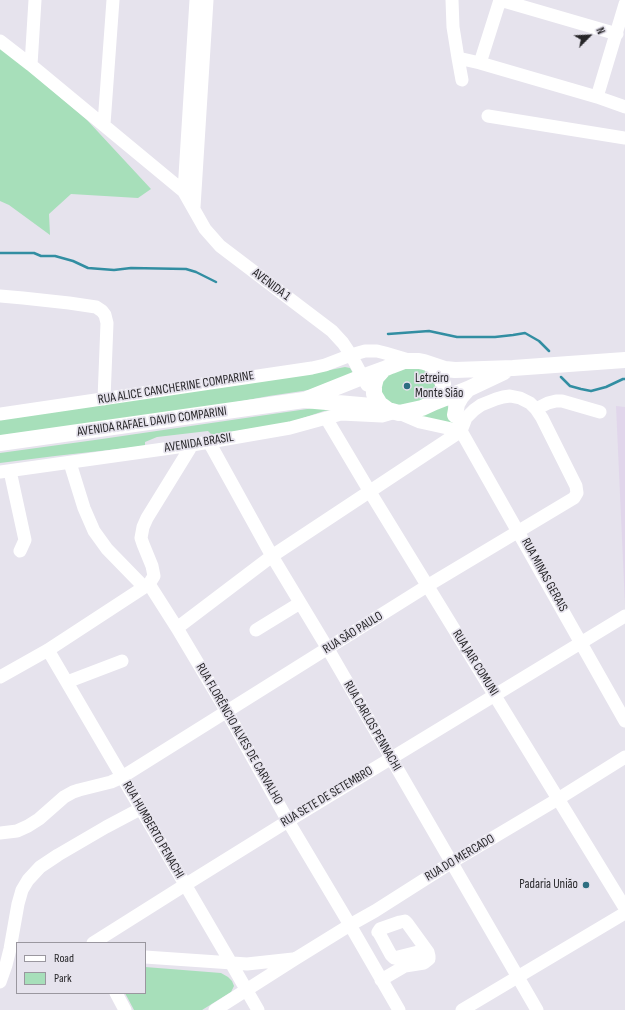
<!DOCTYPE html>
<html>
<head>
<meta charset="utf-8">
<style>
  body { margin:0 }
  #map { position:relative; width:625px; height:1010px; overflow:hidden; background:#e6e3ed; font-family:"Sofia Sans Condensed",sans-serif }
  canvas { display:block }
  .legend { position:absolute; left:16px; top:942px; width:130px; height:52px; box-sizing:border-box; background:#e6e3ed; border:1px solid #9a979f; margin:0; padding:5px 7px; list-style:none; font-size:12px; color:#272629 }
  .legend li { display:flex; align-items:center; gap:8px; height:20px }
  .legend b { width:20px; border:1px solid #9a979f }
  .north { position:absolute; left:569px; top:16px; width:40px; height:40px; -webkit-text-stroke:3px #e6e3ed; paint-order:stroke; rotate:66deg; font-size:11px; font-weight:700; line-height:16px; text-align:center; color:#272629 }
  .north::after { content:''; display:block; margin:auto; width:14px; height:18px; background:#272629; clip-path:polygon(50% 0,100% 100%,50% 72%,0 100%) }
</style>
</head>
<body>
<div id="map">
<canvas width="625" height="1010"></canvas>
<ul class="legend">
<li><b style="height:5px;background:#fff"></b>Road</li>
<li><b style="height:11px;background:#a7dfba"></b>Park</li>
</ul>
<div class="north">N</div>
</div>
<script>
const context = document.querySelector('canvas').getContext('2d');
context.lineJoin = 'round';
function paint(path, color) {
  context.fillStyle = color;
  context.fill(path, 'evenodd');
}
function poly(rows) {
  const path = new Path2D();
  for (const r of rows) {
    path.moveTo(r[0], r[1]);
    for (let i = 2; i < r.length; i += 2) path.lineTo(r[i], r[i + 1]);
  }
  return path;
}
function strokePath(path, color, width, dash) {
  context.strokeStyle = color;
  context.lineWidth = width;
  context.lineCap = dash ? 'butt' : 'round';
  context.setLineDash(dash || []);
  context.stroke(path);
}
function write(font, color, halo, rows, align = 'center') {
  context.font = font + ' "Sofia Sans Condensed",sans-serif';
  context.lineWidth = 3.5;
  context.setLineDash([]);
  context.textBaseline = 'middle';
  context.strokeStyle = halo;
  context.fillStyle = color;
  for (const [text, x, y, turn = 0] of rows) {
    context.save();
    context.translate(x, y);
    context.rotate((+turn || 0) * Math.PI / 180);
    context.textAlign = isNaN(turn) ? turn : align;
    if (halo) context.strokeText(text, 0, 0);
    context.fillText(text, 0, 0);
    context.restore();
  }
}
const industrial = poly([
  [616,406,625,407,625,605]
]);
const green = poly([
  [0,48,9,54,87,120,151,189,138,198,71,194,49,214,50,235,9,205,0,201],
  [419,366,432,374,437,387,424,402,395,406,382,398,381,381,391,371],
  [345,367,350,368,353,373,309,390,269,396,226,404,0,437,0,418,320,372],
  [446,402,456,426,413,415],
  [314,408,344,408,324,411,288,423,212,435,208,431,157,437,145,442,145,446,55,456,0,463,0,453,95,440],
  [145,967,221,973,228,977,232,981,234,986,231,992,202,1010,134,1010,125,993,145,993]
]);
const stream = poly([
  [0,253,34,253,41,256,55,256,73,261,88,268,114,270,131,268,186,269,196,272,216,282],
  [388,334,429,331,457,337,495,337,513,335,525,333,539,341,549,351],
  [561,377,570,386,581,389,591,391,606,387,623,379,625,379]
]);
const minor = poly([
  [196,0,184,192,205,229,220,246,332,331,343,343,351,355,367,385],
  [452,0,453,27,458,58,462,80],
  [500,0,617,34],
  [0,41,31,65,188,195],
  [458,58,480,63,597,97,625,107],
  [480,63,500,0],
  [31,65,35,0],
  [597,97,625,4],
  [488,116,625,138],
  [104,124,113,0],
  [194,207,207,0],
  [0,296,23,298,69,303,96,307,102,311,105,315,107,323,104,399],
  [536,409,548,403,556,401,562,401,600,412],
  [399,413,420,422,461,431],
  [0,414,312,368,325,365,351,355,365,351,377,351,385,353,412,361],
  [326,418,370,492,625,908],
  [459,424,461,431,625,721],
  [209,442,272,556,328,649,537,1010],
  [70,463,84,508,94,531,107,549,144,587],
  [10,471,25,540,20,551],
  [0,472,192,445,290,428,341,414,382,416,396,412],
  [149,584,177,628,227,712,288,821,350,925,399,1010],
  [177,628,272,556,461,431],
  [256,630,300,603],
  [48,650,231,963,258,1010],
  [0,677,48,650,149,584,154,576,152,566,143,544,141,538,143,527,147,518,192,445],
  [67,682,122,661],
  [0,833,17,831,28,826,39,819,64,797,73,792,79,790,111,782,122,777,427,586,574,498,577,493,576,486,542,418,536,409,530,403,520,398,510,396,503,397,496,399,481,405,474,410,466,418,461,431],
  [93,943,185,885,288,821,625,616],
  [145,957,247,964,293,959],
  [381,980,405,966,424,963,429,959,429,956,428,952,407,923,405,921,400,922,380,929,378,932,379,933,391,955,394,958,426,950],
  [0,982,6,965,10,949,18,904,22,890,28,880,40,867,58,855,106,827,140,809],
  [116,993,125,1010],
  [215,1010,295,959,350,925,375,911,452,862,558,799,625,757],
  [462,1010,625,913]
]);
const major = poly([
  [429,364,436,370,441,379,443,384,443,389,441,393,435,402,422,408,399,413,388,410,380,404,374,394,374,386,376,378,384,369,391,366,404,361,419,361,424,362,445,369,455,370,513,368,625,360],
  [307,399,362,377,384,369],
  [435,402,468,389,504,372],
  [455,415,457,404,461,397,468,389],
  [0,443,304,400,383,407]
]);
const markers = [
  [407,386,4,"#2d6e81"],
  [586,885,4,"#2d6e81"]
];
const streetNames = [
  ["AVENIDA 1",271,285,37],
  ["RUA ALICE CANCHERINE COMPARINE",176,388,-9],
  ["AVENIDA RAFAEL DAVID COMPARINI",152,422,-8],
  ["AVENIDA BRASIL",199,443,-9],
  ["RUA MINAS GERAIS",544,575,61],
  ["RUA SÃO PAULO",353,633,-32],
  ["RUA JAIR COMUNI",475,663,58],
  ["RUA CARLOS PENNACHI",372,726,60],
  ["RUA FLORÊNCIO ALVES DE CARVALHO",239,734,60],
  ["RUA SETE DE SETEMBRO",327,797,-31],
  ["RUA HUMBERTO PENACHI",153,830,60],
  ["RUA DO MERCADO",460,858,-31]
];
const poiNames = [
  ["Letreiro",415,379],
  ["Monte Sião",415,394],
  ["Padaria União",578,885,"right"]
];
paint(industrial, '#e1d6eb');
paint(green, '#a7dfba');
strokePath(stream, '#328ea2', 2.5);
strokePath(minor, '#fff', 13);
strokePath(major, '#fff', 16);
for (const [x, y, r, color] of markers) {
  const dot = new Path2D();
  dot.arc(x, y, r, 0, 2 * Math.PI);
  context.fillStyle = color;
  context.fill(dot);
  strokePath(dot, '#e6e3ed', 1.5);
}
write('13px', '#272629', '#e6e3ed', streetNames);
write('13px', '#272629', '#e6e3ed', poiNames, 'left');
</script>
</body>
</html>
